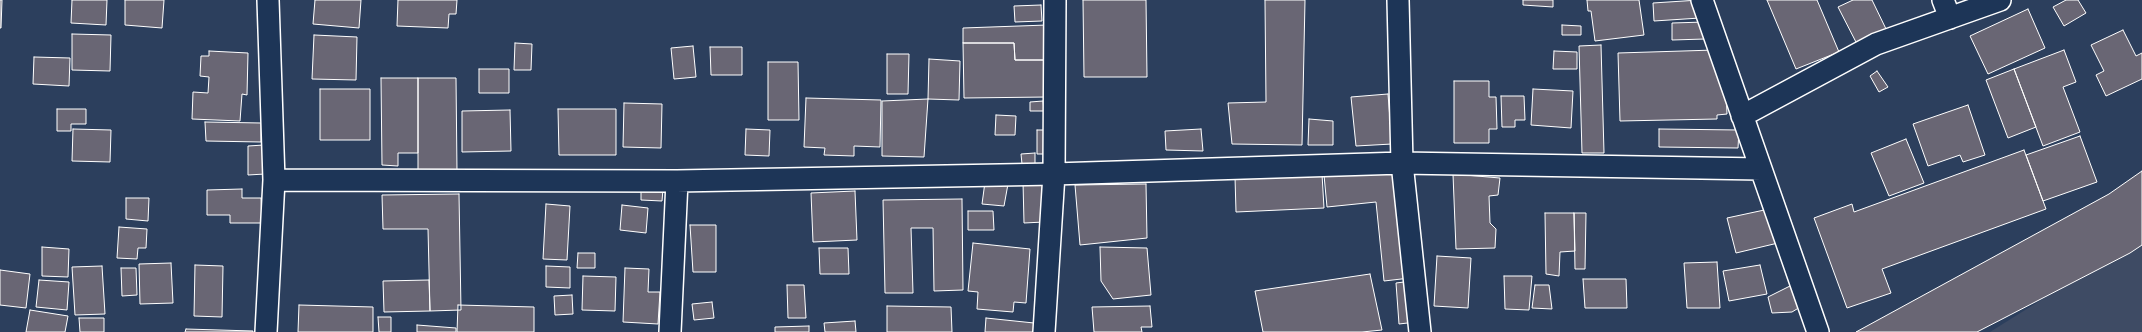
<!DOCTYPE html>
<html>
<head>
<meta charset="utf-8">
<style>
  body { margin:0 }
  canvas { display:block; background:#2c3f5d }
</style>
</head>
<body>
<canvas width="2142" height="332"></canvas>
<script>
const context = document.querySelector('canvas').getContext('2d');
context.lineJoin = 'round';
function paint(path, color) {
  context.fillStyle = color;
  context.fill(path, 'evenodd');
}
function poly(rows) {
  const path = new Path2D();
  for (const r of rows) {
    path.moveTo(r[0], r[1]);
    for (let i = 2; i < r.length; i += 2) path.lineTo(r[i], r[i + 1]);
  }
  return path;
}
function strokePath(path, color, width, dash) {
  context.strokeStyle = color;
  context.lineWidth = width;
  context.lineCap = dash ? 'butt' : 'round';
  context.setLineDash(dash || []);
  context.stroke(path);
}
const built = poly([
  [2142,237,2142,332,1990,332]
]);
const building = poly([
  [0,0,2,0,1,28,0,28,0,0],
  [72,0,107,0,106,25,71,23,72,0],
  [125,0,164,0,162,28,125,25,125,0],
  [315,0,361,0,359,28,313,24,315,0],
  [398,0,457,0,456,14,449,14,448,28,397,26,398,0],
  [1083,0,1146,0,1147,77,1084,77,1083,0],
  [1265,0,1305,0,1302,145,1232,144,1228,103,1266,102,1265,0],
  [1523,0,1553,0,1553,7,1523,5,1523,0],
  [1587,0,1639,0,1644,35,1595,41,1591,11,1588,11,1587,0],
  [1699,0,1700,18,1654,21,1653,3,1699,0],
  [1767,0,1817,0,1839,52,1796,69,1767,0],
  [1853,0,1872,0,1887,31,1858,46,1838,7,1853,0],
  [2066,0,2078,0,2086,13,2064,26,2053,7,2066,0],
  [1041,5,1042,21,1015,22,1014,6,1041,5],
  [2028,9,2045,48,1988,74,1970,36,2028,9],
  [1705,22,1705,39,1672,40,1672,23,1705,22],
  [1047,25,1046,60,1015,60,1014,43,963,43,963,28,1047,25],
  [1562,25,1581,26,1581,35,1562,35,1562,25],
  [2123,30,2136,56,2142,53,2142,79,2106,96,2096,75,2104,71,2091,45,2123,30],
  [72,34,111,35,110,71,72,70,72,34],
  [314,35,357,37,356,80,312,79,314,35],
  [515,43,532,44,531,70,514,70,515,43],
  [963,43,1014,43,1015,60,1046,60,1047,97,964,98,963,43],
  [1601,45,1604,153,1582,153,1579,46,1601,45],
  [693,46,696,77,674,79,671,48,693,46],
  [710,47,742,47,742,75,711,75,710,47],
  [1715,50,1725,69,1727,114,1717,115,1717,119,1620,121,1618,53,1715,50],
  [2064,50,2076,82,2063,87,2080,132,2043,146,2014,69,2064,50],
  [209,51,248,53,247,95,242,94,240,121,192,119,193,92,208,93,209,77,200,76,201,56,209,56,209,51],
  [1554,51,1577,52,1577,69,1553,69,1554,51],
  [887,54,909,54,908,94,887,94,887,54],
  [34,57,70,58,69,86,33,84,34,57],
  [929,59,960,61,959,100,928,99,929,59],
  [768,62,798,62,799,120,768,120,768,62],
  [479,69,509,69,509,93,479,93,479,69],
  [2014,69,2036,127,2008,138,1986,80,2014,69],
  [1877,71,1888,87,1879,92,1870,76,1877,71],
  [381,78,418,78,418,153,398,153,398,166,382,165,381,78],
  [418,78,456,78,457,172,418,172,418,78],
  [1454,81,1489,81,1489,97,1496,97,1497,129,1489,129,1489,143,1454,143,1454,81],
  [320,89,370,89,370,140,320,140,320,89],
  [1533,89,1573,91,1571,128,1531,125,1533,89],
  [1388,94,1392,144,1356,146,1351,97,1388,94],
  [1501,96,1524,96,1525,120,1515,120,1515,127,1502,127,1501,96],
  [806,98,881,100,880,147,854,146,854,156,824,155,825,148,804,147,806,98],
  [928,99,924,157,882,156,882,101,928,99],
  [1043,101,1044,111,1030,111,1030,102,1043,101],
  [624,103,662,104,661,148,623,147,624,103],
  [1968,105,1985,155,1963,162,1960,155,1928,166,1913,124,1968,105],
  [57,109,86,109,86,124,71,124,71,131,57,131,57,109],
  [558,109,616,109,616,155,559,155,558,109],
  [510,110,511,151,462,152,462,111,510,110],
  [996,115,1016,116,1015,135,995,135,996,115],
  [1309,119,1333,121,1333,145,1308,145,1309,119],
  [205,122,261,123,261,142,206,141,205,122],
  [73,129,111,130,110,162,72,161,73,129],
  [746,129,770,130,769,156,745,155,746,129],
  [1201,129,1203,151,1166,150,1165,131,1201,129],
  [1659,129,1739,130,1738,148,1659,147,1659,129],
  [1037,130,1048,130,1049,154,1037,154,1037,130],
  [2080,136,2097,182,2043,201,2026,155,2080,136],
  [1906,139,1924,183,1889,196,1871,153,1906,139],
  [264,145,265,174,248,175,248,146,264,145],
  [2024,150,2046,209,1882,269,1891,293,1847,308,1814,218,1852,204,1854,212,2024,150],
  [1035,153,1035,164,1022,164,1021,154,1035,153],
  [1399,167,1410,278,1384,281,1376,202,1327,207,1324,175,1399,167],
  [2142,171,2142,245,2130,253,1977,332,1856,332,2109,194,2142,171],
  [1322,174,1324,208,1236,212,1235,177,1322,174],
  [1453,174,1500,178,1498,195,1489,196,1490,223,1496,229,1495,248,1456,249,1453,174],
  [1043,181,1044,222,1024,223,1023,182,1043,181],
  [985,182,1008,184,1004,206,982,204,985,182],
  [1146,184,1147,238,1080,245,1075,185,1146,184],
  [641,188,663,189,662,201,641,200,641,188],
  [242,189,242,198,261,198,262,223,230,223,230,215,207,215,207,190,242,189],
  [855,191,857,240,813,242,811,193,855,191],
  [459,194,461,310,430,311,428,229,383,229,382,195,459,194],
  [126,198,149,198,148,221,126,219,126,198],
  [962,199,963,290,934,291,933,228,911,228,913,293,885,293,883,200,962,199],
  [546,204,570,206,567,260,543,259,546,204],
  [622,205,648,208,646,233,620,230,622,205],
  [1769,209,1778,243,1736,253,1727,218,1769,209],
  [968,211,993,211,994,230,968,230,968,211],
  [1545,213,1574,213,1575,251,1560,252,1559,276,1546,274,1545,213],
  [1574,213,1586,213,1585,269,1575,269,1574,213],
  [690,225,716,225,716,272,693,272,690,225],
  [119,227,147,229,146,248,138,248,137,259,117,258,119,227],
  [973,243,1030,249,1026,303,1014,302,1013,312,977,309,978,292,968,291,973,243],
  [42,247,69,249,68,277,42,276,42,247],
  [1100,247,1147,248,1151,295,1113,299,1101,281,1100,247],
  [819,248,848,248,849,274,820,274,819,248],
  [578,253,595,253,595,268,577,268,578,253],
  [1437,256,1471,258,1468,308,1434,306,1437,256],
  [1717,262,1720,308,1687,308,1684,263,1717,262],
  [171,263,173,303,140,304,139,264,171,263],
  [195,265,223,266,222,317,194,316,195,265],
  [1760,265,1767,294,1729,301,1723,271,1760,265],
  [102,266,105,314,75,315,72,267,102,266],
  [546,266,570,267,570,288,546,287,546,266],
  [121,268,136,268,137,295,122,296,121,268],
  [625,268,649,269,648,292,660,292,658,324,623,322,625,268],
  [0,270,30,274,26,308,0,305,0,270],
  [1370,274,1382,330,1362,332,1263,332,1255,291,1370,274],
  [583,276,616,277,615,311,582,310,583,276],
  [1504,276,1532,276,1529,310,1505,309,1504,276],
  [1583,279,1626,279,1627,308,1585,308,1583,279],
  [39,280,69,282,67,310,36,307,39,280],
  [429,280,430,311,384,312,383,281,429,280],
  [1412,281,1416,322,1399,324,1396,283,1412,281],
  [1798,282,1805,304,1792,312,1772,313,1768,297,1798,282],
  [787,285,804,285,806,318,788,318,787,285],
  [1535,285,1549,285,1552,309,1532,308,1535,285],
  [572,295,573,314,555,315,554,296,572,295],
  [712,302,714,318,694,320,692,304,712,302],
  [299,305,373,307,373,332,298,332,299,305],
  [458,305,534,307,534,332,457,332,458,305],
  [887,306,951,307,952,332,887,332,887,306],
  [1150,306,1152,327,1141,327,1142,332,1094,332,1092,307,1150,306],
  [30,310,68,316,65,332,26,332,30,310],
  [378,317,391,317,391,332,379,332,378,317],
  [79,318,104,318,104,332,80,332,79,318],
  [986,318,1034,323,1034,332,985,332,986,318],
  [855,321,856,332,825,332,824,323,855,321],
  [417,325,456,328,456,332,417,332,417,325],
  [809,326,809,332,775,332,775,327,809,326],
  [186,329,253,331,253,332,185,332,186,329]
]);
const minor = poly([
  [1398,0,1402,163,1420,332],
  [1702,0,1818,332],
  [1943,0,1950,18],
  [1742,116,1876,44,2000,0],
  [274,180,677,181,1054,174,1402,163,1761,169],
  [266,332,274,180,268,0],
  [670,332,677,181],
  [1044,332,1054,174,1055,0]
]);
paint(built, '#3e4b64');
paint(building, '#696674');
strokePath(building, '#fff', 1);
strokePath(minor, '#fff', 24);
strokePath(minor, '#1d3557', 21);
</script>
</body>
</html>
